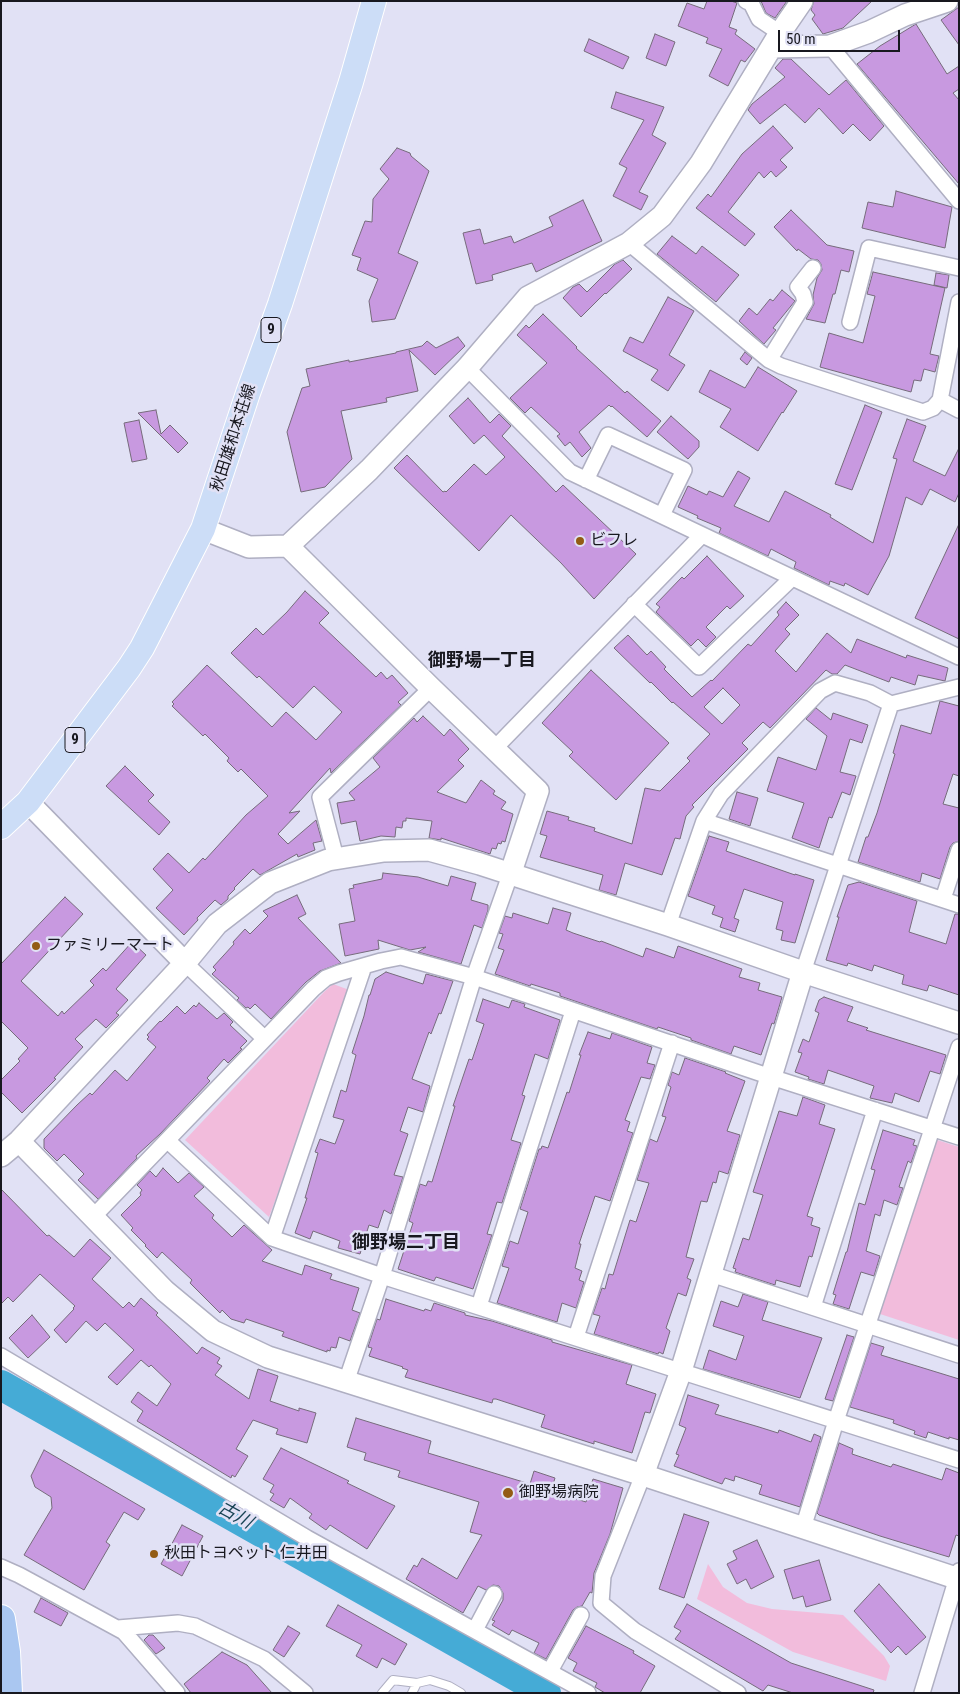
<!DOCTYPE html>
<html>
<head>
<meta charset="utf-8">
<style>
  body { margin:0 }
  #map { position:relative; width:960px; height:1694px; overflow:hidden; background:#e1e1f5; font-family:"Roboto Condensed",sans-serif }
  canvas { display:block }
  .frame { position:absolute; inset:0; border:2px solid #18181f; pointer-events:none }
  .scale { position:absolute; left:778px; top:30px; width:122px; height:22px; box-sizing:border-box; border:2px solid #18181f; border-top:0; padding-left:6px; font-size:15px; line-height:18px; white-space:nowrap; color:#18181f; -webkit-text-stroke:4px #e1e1f5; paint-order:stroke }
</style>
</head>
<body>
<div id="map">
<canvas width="960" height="1694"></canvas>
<div class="frame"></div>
<div class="scale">50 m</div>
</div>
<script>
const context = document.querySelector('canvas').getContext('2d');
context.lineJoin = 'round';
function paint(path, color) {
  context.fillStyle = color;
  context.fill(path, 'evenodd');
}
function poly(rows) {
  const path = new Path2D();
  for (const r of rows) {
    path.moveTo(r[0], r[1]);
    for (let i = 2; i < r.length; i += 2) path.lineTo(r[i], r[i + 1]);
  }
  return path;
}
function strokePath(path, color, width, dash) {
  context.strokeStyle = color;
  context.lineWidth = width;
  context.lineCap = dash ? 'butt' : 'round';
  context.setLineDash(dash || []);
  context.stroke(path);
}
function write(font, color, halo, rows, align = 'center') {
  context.font = font + ' "Roboto Condensed","Noto Sans JP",sans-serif';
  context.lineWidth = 5;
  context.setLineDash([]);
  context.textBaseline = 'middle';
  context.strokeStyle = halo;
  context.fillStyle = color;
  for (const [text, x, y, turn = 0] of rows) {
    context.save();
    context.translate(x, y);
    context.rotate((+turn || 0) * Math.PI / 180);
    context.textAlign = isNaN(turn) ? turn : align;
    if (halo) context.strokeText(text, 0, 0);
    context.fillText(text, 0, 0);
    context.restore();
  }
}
const green = poly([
  [333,984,352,991,269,1217,185,1140,324,992],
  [925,1136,959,1147,959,1340,868,1310],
  [708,1564,723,1587,747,1603,772,1609,843,1615,884,1656,890,1666,886,1681,793,1652,697,1599]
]);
const river = poly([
  [1,1385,546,1693]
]);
const building = poly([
  [707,1,731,1,737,3,729,27,737,30,735,34,755,49,745,62,741,60,728,86,709,76,722,49,706,43,708,38,678,26,687,3,704,9,707,1],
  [761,1,787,1,775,18,766,13,761,1],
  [814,1,872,1,843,28,823,34,812,19,815,15,811,10,814,1],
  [959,7,959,45,941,20,959,7],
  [916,24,947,74,959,66,959,89,953,93,959,100,959,184,857,64,880,46,916,24],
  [655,34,675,42,666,66,646,58,655,34],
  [589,39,629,57,623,69,584,51,589,39],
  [783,59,791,59,829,95,846,80,884,126,870,141,853,124,843,134,819,108,805,123,785,104,760,124,748,110,752,104,785,77,775,68,783,59],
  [616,92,664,107,652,135,666,143,639,192,648,196,641,210,613,196,627,168,619,164,644,120,611,108,616,92],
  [773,126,793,148,780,160,787,167,776,177,771,171,764,178,759,172,728,212,755,234,745,246,696,208,708,194,711,197,742,154,773,126],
  [397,148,410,153,411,156,429,171,398,253,418,262,395,319,372,322,369,301,378,279,357,270,361,258,352,255,365,221,372,222,373,199,389,179,380,169,397,148],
  [896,191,952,207,945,248,862,228,868,202,893,207,896,191],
  [583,200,602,241,536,272,532,263,492,275,493,280,476,284,463,233,480,229,484,244,511,236,514,243,553,226,549,217,583,200],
  [791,210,827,245,854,251,849,272,841,270,835,294,833,294,825,323,806,319,814,304,813,295,817,278,822,270,821,264,818,260,811,259,798,249,797,251,774,227,791,210],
  [672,236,696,254,702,246,739,275,716,302,657,254,672,236],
  [623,260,632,269,606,294,605,293,581,317,563,298,573,287,579,284,587,292,615,264,623,260],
  [873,272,945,288,930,354,939,356,935,372,924,369,921,381,914,380,911,392,820,367,829,333,863,343,875,296,867,294,873,272],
  [936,273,949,275,947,288,934,285,936,273],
  [782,290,795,301,773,328,776,330,764,344,739,321,749,308,757,315,770,299,773,301,782,290],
  [668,297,694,311,669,355,685,365,668,391,651,380,658,370,623,351,630,337,643,343,668,297],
  [543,314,577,347,576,348,625,393,627,391,661,421,647,437,612,406,611,407,609,405,579,432,591,448,582,457,570,442,565,446,557,436,560,434,531,407,525,413,510,398,547,363,517,335,526,325,529,328,543,314],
  [458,337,465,346,435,375,409,350,418,391,386,398,387,402,341,411,352,459,325,487,301,492,287,432,302,388,310,386,306,369,349,360,349,362,396,353,396,352,422,346,427,341,436,348,458,337],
  [745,352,752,358,747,365,740,359,745,352],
  [758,367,797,391,783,413,782,412,758,451,720,427,731,409,699,392,710,370,745,388,758,367],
  [468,398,490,423,499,414,511,426,502,436,556,492,563,485,636,554,594,599,561,563,511,515,479,551,394,468,407,455,443,492,445,491,446,492,474,464,486,475,505,457,484,435,474,444,449,416,468,398],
  [865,405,882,412,852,490,835,484,865,405],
  [156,410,161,434,170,425,188,443,178,453,138,413,156,410],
  [671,416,699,441,699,447,688,459,657,432,671,416],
  [907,419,926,426,913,461,945,476,959,448,959,493,955,502,930,489,922,505,906,497,889,556,868,595,845,583,844,586,830,581,829,585,794,568,796,562,771,549,768,556,719,533,721,528,697,518,698,516,678,507,688,486,707,495,709,491,723,497,738,471,750,478,734,506,769,522,785,491,831,515,830,517,873,543,897,459,893,458,907,419],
  [139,420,147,459,132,462,124,423,139,420],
  [959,524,959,639,915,618,959,524],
  [707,556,744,596,730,609,727,606,706,627,716,637,706,647,698,639,691,646,656,612,660,607,656,604,682,577,684,579,707,556],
  [305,591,329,613,319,623,376,677,381,672,387,679,392,675,408,693,398,702,401,705,331,773,330,768,289,813,300,811,278,834,288,844,316,820,322,841,313,843,315,850,298,857,297,854,260,875,253,869,234,888,235,889,228,896,228,899,221,905,215,900,197,918,198,920,184,935,156,908,173,890,153,869,168,853,189,873,203,858,205,860,246,815,268,796,241,769,238,772,227,761,229,758,205,734,203,736,172,706,174,704,172,702,207,665,272,727,286,712,316,740,342,712,314,686,293,708,259,676,257,678,231,653,256,628,263,635,287,612,305,591],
  [786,602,799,615,785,629,790,634,775,651,796,672,827,633,851,653,857,639,906,658,907,655,948,668,945,681,918,675,915,685,891,677,889,682,845,665,837,674,832,674,826,670,770,728,763,722,742,743,748,749,692,805,694,807,686,816,680,839,675,838,662,875,625,863,616,895,599,890,603,875,540,857,547,836,540,834,547,811,569,817,568,820,595,828,594,831,632,844,645,788,660,791,690,761,687,758,710,734,673,702,672,703,651,682,650,683,614,648,628,635,647,655,651,651,666,667,664,669,692,697,711,680,712,681,748,644,751,646,779,615,777,612,786,602],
  [723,688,740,705,722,724,704,707,723,688],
  [591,670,669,743,616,800,569,756,573,752,542,723,591,670],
  [940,701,959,706,959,776,953,774,943,804,959,808,959,841,953,843,950,847,940,879,922,873,920,882,858,862,866,837,868,837,877,813,895,754,893,753,901,725,931,734,940,701],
  [816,708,831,720,833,713,868,725,862,743,850,739,840,772,856,776,850,795,842,792,832,818,829,817,819,848,792,838,804,803,767,791,778,757,816,770,827,736,806,719,816,708],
  [423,716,444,736,450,729,469,749,458,760,464,766,437,792,466,803,481,780,495,791,493,794,506,802,501,809,513,814,505,842,502,841,501,844,498,843,496,849,492,848,490,854,441,838,441,840,429,838,432,821,406,818,406,821,403,821,402,828,396,827,395,837,381,836,360,841,356,821,341,824,337,803,355,800,349,793,380,767,373,758,414,718,417,722,423,716],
  [125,766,154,795,148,801,170,822,159,835,106,786,125,766],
  [737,792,758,798,750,826,729,819,737,792],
  [709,836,729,842,726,851,795,875,795,874,814,880,795,943,781,940,783,931,776,929,783,902,744,889,734,918,739,920,735,932,720,927,723,918,712,914,715,906,688,896,709,836],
  [383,873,418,877,448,886,451,876,476,883,471,900,488,905,488,910,482,928,474,925,461,964,418,952,426,947,410,950,378,940,379,949,345,956,339,924,355,921,349,889,354,888,353,885,382,879,383,873],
  [859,882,917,901,909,932,946,944,955,914,959,914,959,995,929,985,927,991,902,984,904,975,874,965,872,971,848,963,847,966,826,960,839,917,837,917,848,885,859,882],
  [297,895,306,914,298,918,341,963,320,971,306,982,271,1019,255,1004,250,1009,248,1007,246,1008,237,1000,239,998,212,974,216,970,213,967,234,944,233,942,245,929,250,934,268,916,263,911,297,895],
  [65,897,83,914,21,981,58,1016,62,1011,64,1014,94,985,90,981,103,968,106,971,132,942,146,955,116,989,128,1000,116,1013,119,1015,106,1028,96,1019,75,1039,83,1047,54,1078,56,1079,22,1113,1,1092,1,1080,20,1061,18,1059,28,1048,1,1021,1,964,65,897],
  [553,908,571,913,566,930,573,933,600,942,601,941,643,957,646,948,674,958,678,946,742,969,739,977,760,983,758,990,782,997,774,1024,772,1023,761,1055,734,1046,731,1054,691,1040,691,1038,658,1027,657,1029,560,996,560,993,531,984,530,986,495,974,504,950,498,948,503,934,499,933,505,916,512,918,513,913,548,924,553,908],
  [386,972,423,984,426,974,453,981,441,1014,439,1013,431,1034,429,1032,412,1079,430,1086,423,1112,408,1107,400,1131,408,1134,394,1175,403,1177,391,1214,384,1210,378,1228,369,1225,360,1254,338,1248,340,1241,313,1231,310,1239,295,1233,307,1198,305,1198,318,1153,315,1152,320,1139,335,1144,344,1120,333,1117,341,1090,346,1092,356,1055,352,1053,364,1016,369,995,370,995,375,979,386,972],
  [824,997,853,1007,847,1021,868,1028,866,1030,946,1055,940,1074,930,1071,919,1102,895,1093,892,1103,870,1098,874,1086,828,1070,824,1084,808,1079,809,1077,795,1072,802,1053,798,1052,803,1039,809,1042,819,1013,815,1011,819,1000,824,997],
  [483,999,509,1008,512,1000,525,1004,524,1007,560,1020,548,1059,535,1054,522,1095,525,1096,511,1140,521,1143,502,1203,497,1202,487,1234,492,1235,473,1289,436,1277,434,1281,398,1269,413,1223,409,1221,420,1184,426,1186,428,1181,432,1182,455,1106,453,1106,469,1059,472,1060,484,1024,476,1021,483,999],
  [199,1003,217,1019,224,1013,233,1022,230,1025,247,1041,240,1048,242,1049,228,1063,224,1059,207,1078,210,1081,160,1134,136,1156,137,1158,98,1199,78,1180,84,1174,64,1154,57,1161,44,1148,44,1139,77,1105,90,1093,92,1095,115,1070,127,1081,156,1047,147,1039,149,1037,147,1035,160,1021,161,1022,177,1006,185,1014,194,1005,196,1007,199,1003],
  [588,1032,610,1039,612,1033,652,1047,647,1063,655,1065,650,1079,641,1077,625,1120,630,1122,627,1131,633,1133,610,1201,595,1196,579,1244,581,1244,575,1268,582,1271,579,1280,584,1282,576,1308,562,1303,557,1322,497,1303,509,1268,502,1266,510,1241,518,1244,528,1212,520,1209,539,1149,541,1149,542,1146,548,1148,567,1092,569,1093,581,1055,579,1055,588,1032],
  [685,1058,726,1072,725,1073,745,1081,727,1131,740,1135,728,1174,719,1171,716,1183,713,1182,707,1202,701,1201,686,1257,694,1259,687,1278,691,1280,686,1296,678,1293,666,1328,670,1331,663,1354,659,1352,658,1354,594,1334,600,1316,593,1314,602,1288,605,1289,609,1274,613,1275,630,1220,636,1222,649,1183,637,1180,650,1139,657,1142,666,1117,662,1116,671,1087,668,1085,672,1072,679,1075,685,1058],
  [803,1097,825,1105,819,1124,835,1129,807,1216,813,1218,811,1225,820,1228,812,1257,809,1256,800,1287,776,1280,775,1285,735,1272,736,1269,733,1268,743,1238,749,1240,763,1195,753,1192,779,1111,797,1116,803,1097],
  [883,1130,915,1140,913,1145,917,1146,911,1163,908,1161,899,1187,903,1188,897,1205,884,1200,880,1216,875,1214,866,1251,880,1256,874,1276,861,1272,849,1309,833,1304,836,1295,833,1294,846,1252,847,1252,859,1203,865,1205,875,1170,871,1169,883,1130],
  [163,1168,178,1183,189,1173,204,1187,194,1196,214,1215,212,1218,232,1237,244,1225,272,1250,262,1261,302,1275,305,1265,332,1274,330,1279,359,1288,352,1310,360,1313,350,1341,339,1337,336,1348,331,1347,330,1351,327,1350,327,1352,282,1336,284,1332,246,1319,244,1323,231,1319,222,1310,220,1313,190,1283,192,1280,162,1252,157,1258,145,1246,146,1245,131,1230,133,1228,121,1215,141,1195,140,1193,142,1190,137,1185,150,1171,156,1177,163,1168],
  [1,1189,47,1236,49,1235,74,1257,90,1239,111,1258,92,1279,123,1308,129,1302,134,1307,141,1298,158,1313,156,1315,197,1354,202,1347,220,1358,217,1363,222,1366,215,1375,249,1399,258,1369,278,1376,270,1401,299,1411,299,1408,316,1413,307,1443,276,1434,278,1429,253,1420,236,1449,248,1456,235,1477,232,1475,231,1478,137,1421,143,1411,131,1402,138,1392,157,1406,171,1384,151,1365,149,1367,141,1360,117,1385,108,1377,134,1350,105,1323,97,1331,86,1321,66,1343,54,1330,74,1309,73,1308,75,1306,40,1274,13,1302,8,1297,1,1304,1,1189],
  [743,1294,768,1302,762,1320,822,1338,800,1398,703,1369,709,1350,736,1360,744,1336,713,1326,721,1301,738,1307,743,1294],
  [386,1299,424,1311,425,1309,431,1311,434,1303,465,1313,465,1315,492,1321,552,1340,552,1342,632,1365,626,1384,656,1394,650,1413,645,1412,632,1453,594,1441,594,1444,541,1427,545,1415,496,1399,493,1399,492,1403,405,1377,408,1370,402,1368,403,1367,369,1356,372,1348,368,1347,377,1319,380,1320,386,1299],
  [32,1315,50,1337,28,1358,9,1338,32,1315],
  [847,1335,854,1337,833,1401,825,1399,847,1335],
  [871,1343,884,1347,881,1355,959,1379,959,1440,949,1437,949,1439,928,1432,926,1438,914,1434,915,1431,893,1423,894,1420,850,1407,871,1343],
  [688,1395,719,1405,715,1414,759,1427,778,1433,779,1430,811,1442,814,1434,821,1437,800,1507,759,1494,762,1485,735,1476,734,1481,725,1478,722,1484,674,1466,679,1455,676,1454,686,1428,679,1425,688,1395],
  [356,1418,431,1441,428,1453,530,1484,534,1471,555,1478,551,1491,586,1502,593,1479,623,1488,610,1534,594,1573,592,1593,590,1592,582,1606,577,1607,573,1610,546,1659,534,1653,539,1643,512,1630,509,1635,492,1625,495,1621,492,1620,503,1600,503,1593,499,1586,493,1585,486,1590,478,1586,463,1613,406,1579,414,1565,417,1567,422,1558,457,1579,482,1535,470,1532,479,1502,398,1477,400,1471,364,1460,366,1453,347,1447,356,1418],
  [839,1443,853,1449,852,1454,891,1467,893,1464,942,1480,946,1468,959,1473,959,1536,956,1535,949,1557,880,1536,819,1515,817,1513,839,1443],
  [281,1448,349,1481,347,1483,395,1506,367,1549,330,1525,326,1530,309,1518,312,1514,290,1498,284,1508,270,1500,274,1494,270,1492,274,1485,263,1479,281,1448],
  [44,1450,145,1509,138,1520,124,1512,106,1542,110,1545,84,1590,24,1555,52,1508,51,1497,35,1487,31,1476,44,1450],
  [684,1514,709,1522,684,1598,659,1589,684,1514],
  [182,1525,203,1536,182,1576,161,1564,182,1525],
  [757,1540,774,1577,751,1589,746,1579,737,1584,727,1564,737,1559,733,1551,757,1540],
  [819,1560,831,1600,806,1607,803,1596,793,1599,784,1570,819,1560],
  [879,1584,926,1637,906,1655,898,1646,891,1653,854,1611,879,1584],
  [41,1598,68,1613,61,1626,34,1612,41,1598],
  [687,1604,791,1663,874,1690,873,1693,793,1693,768,1685,763,1691,675,1639,681,1631,674,1627,687,1604],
  [338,1605,407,1644,395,1665,382,1658,377,1668,356,1656,362,1645,326,1626,338,1605],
  [288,1626,300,1633,284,1657,273,1650,288,1626],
  [586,1626,634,1651,633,1653,655,1666,640,1693,605,1693,595,1687,597,1683,573,1671,577,1663,568,1658,586,1626],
  [149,1635,153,1635,165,1648,156,1654,144,1640,149,1635],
  [222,1652,247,1665,272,1693,191,1693,184,1684,222,1652]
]);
const lane = poly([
  [382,1693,393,1680,417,1683],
  [412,1693,417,1683,430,1680,449,1686,461,1693]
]);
const street = poly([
  [746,1,751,3,759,19,780,33],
  [830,46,959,201],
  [629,243,769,360,781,366,923,412,933,408,940,400,959,302],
  [850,322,869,248,959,268],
  [769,360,805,302,803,294,798,287,813,268],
  [467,368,570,472,959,657],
  [940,400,959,410],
  [586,480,608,435,684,470,662,515],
  [634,604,699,667,792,578],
  [494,749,702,535],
  [704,821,959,905],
  [336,858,320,797,431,688],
  [943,899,959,850],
  [668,925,704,821,721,794,820,691,835,683,870,693,891,704,959,687],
  [185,963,264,1038],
  [803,972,891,704],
  [168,1141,272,1238,382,1276,959,1460],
  [93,1217,313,989,326,978,339,973,381,961,401,957,474,977,771,1077,959,1137],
  [272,1238,364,966],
  [711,1274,959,1355],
  [479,1306,573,1011],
  [813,1307,875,1110],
  [576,1337,672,1043],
  [1,1356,307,1538,588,1693],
  [346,1382,382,1276,474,977,510,875],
  [643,1475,603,1576,601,1603,635,1631,738,1693],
  [803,1528,836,1421,959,1047],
  [1,1567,19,1575,124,1632,177,1693],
  [118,1628,178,1623,195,1626,264,1659,305,1693],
  [475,1630,494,1594],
  [550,1671,581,1615],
  [922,1693,959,1571]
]);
const secondary = poly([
  [772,47,830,46,869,32,905,15,947,1],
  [203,529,249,547,288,546,369,470,467,368,528,297,629,243,662,216,701,163,780,33,802,1],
  [288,546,431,688,538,791,510,875],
  [28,802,185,963],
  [19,1141,165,1291,213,1331,268,1357,643,1475,959,1579],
  [1,1156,19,1141,185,963,217,924,270,883,328,860,384,851,429,850,480,864,668,925,803,972,959,1023],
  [643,1475,681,1371,803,972]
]);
const primary = poly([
  [1,827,28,802,129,668,142,648,203,529,248,393,280,304,351,82,374,1]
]);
const highway = poly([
  [1,1619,6,1652,8,1693]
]);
const markers = [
  [580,541,5,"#935c14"],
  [36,946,5,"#935c14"],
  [508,1493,6,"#935c14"],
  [154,1554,5,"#935c14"]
];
const shields = [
  [271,330,20],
  [75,740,20]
];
const shieldNames = [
  ["9",271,330],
  ["9",75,740]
];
const streetNames = [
  ["秋田雄和本荘線",234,438,-72]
];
const poiNames = [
  ["ビフレ",590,541],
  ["ファミリーマート",46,946],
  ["御野場病院",519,1493],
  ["秋田トヨペット 仁井田",164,1554]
];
const neighbourhoodNames = [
  ["御野場一丁目",482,661],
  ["御野場二丁目",406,1243]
];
const waterNames = [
  ["古川",235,1516,29]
];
paint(green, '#f2bcdc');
strokePath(river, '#45abd6', 30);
paint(building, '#c899e0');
strokePath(building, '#766b7b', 1);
strokePath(lane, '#afafc2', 10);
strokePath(street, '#afafc2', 18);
strokePath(secondary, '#afafc2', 24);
strokePath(primary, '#fff', 26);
strokePath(highway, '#fff', 30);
strokePath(lane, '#fff', 8);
strokePath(street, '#fff', 15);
strokePath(secondary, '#fff', 21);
strokePath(primary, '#ccddf7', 24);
strokePath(highway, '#aac7f1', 28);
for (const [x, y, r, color] of markers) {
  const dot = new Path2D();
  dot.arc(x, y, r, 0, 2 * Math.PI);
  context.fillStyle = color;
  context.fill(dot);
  strokePath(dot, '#e1e1f5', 2);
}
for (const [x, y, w] of shields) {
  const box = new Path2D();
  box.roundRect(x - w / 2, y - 12.5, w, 25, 4);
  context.fillStyle = '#e1e1f5';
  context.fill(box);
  strokePath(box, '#18181f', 1);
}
write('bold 15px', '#18181f', null, shieldNames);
write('16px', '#18181f', '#e1e1f5', streetNames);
write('16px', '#18181f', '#e1e1f5', poiNames, 'left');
write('bold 18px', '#18181f', '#e1e1f5', neighbourhoodNames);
write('italic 18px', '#194456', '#e1e1f5', waterNames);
</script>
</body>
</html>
